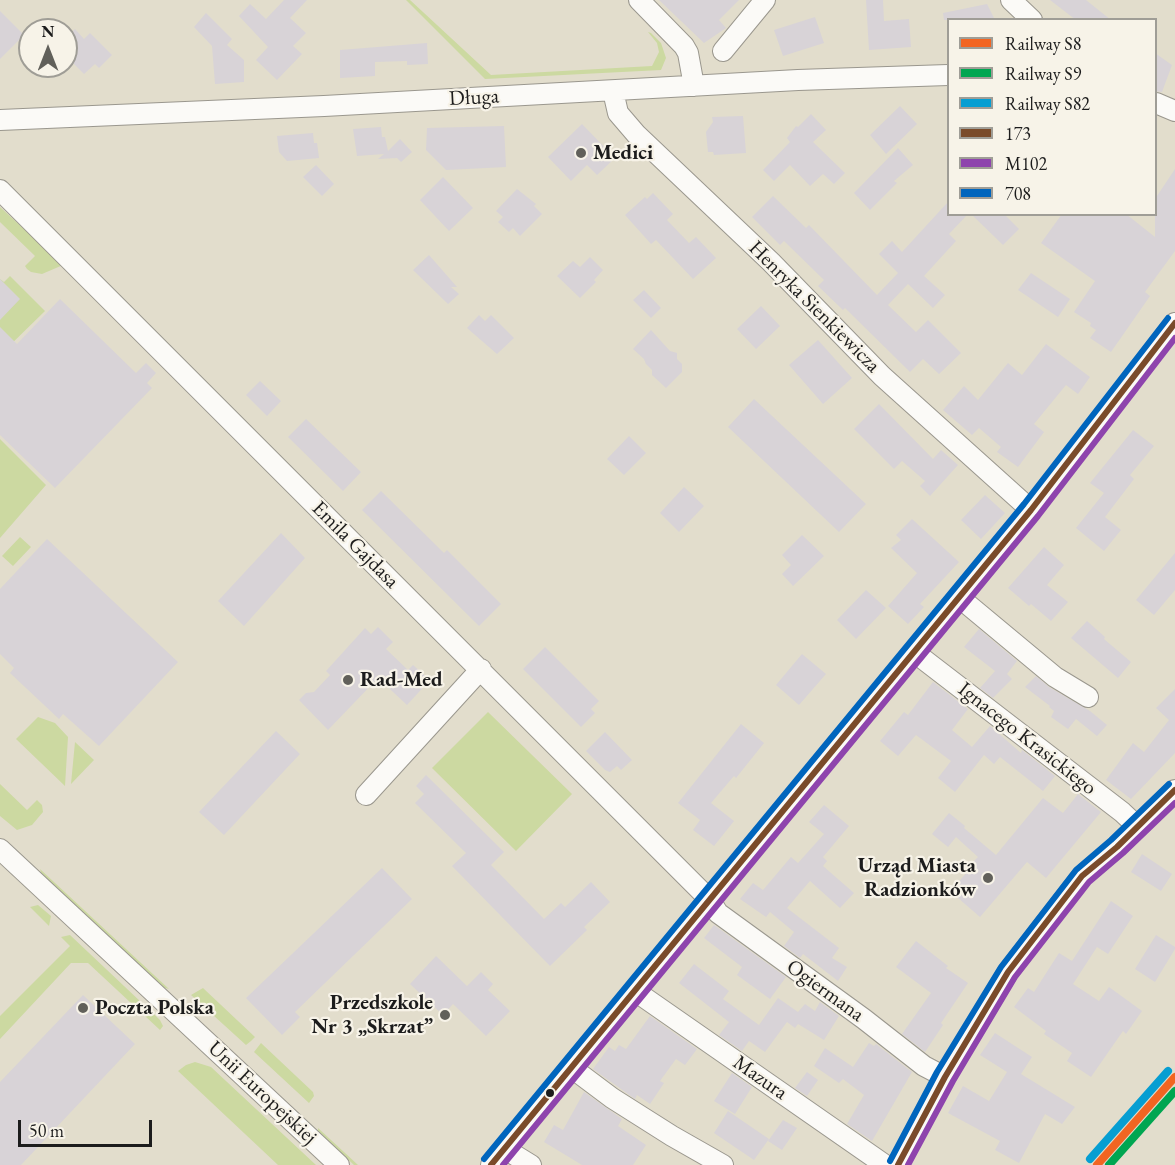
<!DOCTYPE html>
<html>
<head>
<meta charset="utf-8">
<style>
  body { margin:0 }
  #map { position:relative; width:1175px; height:1165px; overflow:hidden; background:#e2ddcc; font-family:"EB Garamond",serif }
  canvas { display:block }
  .legend { position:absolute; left:947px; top:18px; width:210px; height:198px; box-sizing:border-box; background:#f7f3e8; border:2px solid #9f9d96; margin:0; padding:8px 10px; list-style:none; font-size:18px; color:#1c1c1c }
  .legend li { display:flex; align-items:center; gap:12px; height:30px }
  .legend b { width:30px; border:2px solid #9f9d96 }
  .north { position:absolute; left:18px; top:18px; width:60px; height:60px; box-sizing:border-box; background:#f7f3e8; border:2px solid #9f9d96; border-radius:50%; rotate:0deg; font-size:16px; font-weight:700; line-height:24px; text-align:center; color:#1c1c1c }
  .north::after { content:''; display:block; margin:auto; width:21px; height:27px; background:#61605a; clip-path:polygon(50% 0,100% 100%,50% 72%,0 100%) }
  .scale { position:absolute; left:18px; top:1120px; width:134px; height:27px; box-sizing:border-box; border:3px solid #1c1c1c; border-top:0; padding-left:8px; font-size:18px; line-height:21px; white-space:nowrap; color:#1c1c1c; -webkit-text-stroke:4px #f7f3e8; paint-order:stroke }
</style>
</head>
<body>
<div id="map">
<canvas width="1175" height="1165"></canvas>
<ul class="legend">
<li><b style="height:8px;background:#f26522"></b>Railway S8</li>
<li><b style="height:8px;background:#00a651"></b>Railway S9</li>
<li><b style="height:8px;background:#069ed2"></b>Railway S82</li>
<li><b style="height:8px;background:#7a4b2a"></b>173</li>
<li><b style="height:8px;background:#8e44ad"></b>M102</li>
<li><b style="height:8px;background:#0065bd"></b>708</li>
</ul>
<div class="north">N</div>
<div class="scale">50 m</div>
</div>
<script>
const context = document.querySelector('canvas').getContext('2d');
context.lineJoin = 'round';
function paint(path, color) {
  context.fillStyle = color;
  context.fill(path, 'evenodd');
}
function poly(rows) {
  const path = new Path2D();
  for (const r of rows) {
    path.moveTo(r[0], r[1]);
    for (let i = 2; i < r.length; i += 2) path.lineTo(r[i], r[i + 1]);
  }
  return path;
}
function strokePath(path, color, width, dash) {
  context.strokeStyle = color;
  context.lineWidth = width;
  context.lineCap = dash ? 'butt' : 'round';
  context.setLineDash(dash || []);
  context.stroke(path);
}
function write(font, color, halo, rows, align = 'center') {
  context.font = font + ' "EB Garamond",serif';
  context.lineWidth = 4.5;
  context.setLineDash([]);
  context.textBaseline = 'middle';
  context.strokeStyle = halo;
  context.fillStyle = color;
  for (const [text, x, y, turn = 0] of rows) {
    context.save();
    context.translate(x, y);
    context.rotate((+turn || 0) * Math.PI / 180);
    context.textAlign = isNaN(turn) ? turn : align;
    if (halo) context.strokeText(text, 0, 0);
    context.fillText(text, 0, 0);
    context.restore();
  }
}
const green = poly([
  [406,0,410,0,491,75,652,66,659,52,657,43,648,32,651,33,661,43,666,58,661,70,485,79],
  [0,207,63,265,42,274,31,272,27,269,25,266,35,256,0,222],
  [10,276,45,311,0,355,0,279,4,282],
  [0,439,46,485,0,538],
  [20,537,31,547,13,566,2,556],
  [488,712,572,794,516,851,432,768],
  [38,717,55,723,68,737,65,786,16,739],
  [75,742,94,760,71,784],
  [0,784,27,810,37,800,42,805,43,812,32,825,17,830,0,816],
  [40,869,169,989,162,987,42,876],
  [38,905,51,916,49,926,30,907],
  [70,935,160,1020,163,1026,160,1030,88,963,71,963,0,1039,0,1016,70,946,61,937],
  [203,988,255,1037,251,1041,246,1045,191,995],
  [261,1043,313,1092,314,1096,309,1103,254,1052],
  [195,1062,211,1067,316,1165,278,1165,178,1071,186,1065],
  [318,1128,358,1165,354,1165,318,1131]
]);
const building = poly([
  [284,0,307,0,290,18,306,33,293,46,302,54,277,80,256,60,268,47,239,16,250,4,266,19],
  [659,0,739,0,719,20,726,28,704,43],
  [866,0,883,0,884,21,909,19,911,47,869,50],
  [1050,0,1086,0,1111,20,1076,20],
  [987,4,995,20,944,20,943,13],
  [0,11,24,35,0,59],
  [206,13,232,39,227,45,244,60,244,82,215,84,212,46,194,27],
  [815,17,824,43,783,56,774,30],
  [75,29,84,39,90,33,112,55,99,68,95,64,84,74,66,56,66,38],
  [427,43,428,64,407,65,407,61,375,62,375,76,340,78,340,50],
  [1155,53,1172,65,1162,92,1155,91],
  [900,106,917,124,886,154,870,135],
  [811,114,826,130,813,142,845,173,834,184,823,174,810,186,790,165,774,181,763,170,790,142,787,138,796,126,798,127],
  [743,116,746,153,714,155,713,152,708,152,706,132,713,122,712,117],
  [582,124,615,158,597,175,587,165,571,181,548,157],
  [504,126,506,167,446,170,426,150,427,128],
  [381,127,382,137,385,137,388,151,400,139,412,152,401,162,397,158,378,159,384,154,357,156,353,129],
  [313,133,314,143,317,143,319,158,287,161,279,152,277,136],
  [898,148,913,165,894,181,897,183,870,210,854,193],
  [316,165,334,184,322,196,303,177],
  [1175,169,1175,251,1145,292,1150,296,1111,352,1090,338,1096,330,1090,326,1091,323,1074,312,1095,281,1041,243,1062,214,1126,214,1155,237,1155,199],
  [443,177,473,208,449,231,420,200],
  [517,189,536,204,534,206,542,214,520,236,513,228,509,232,498,222,503,217,496,211],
  [653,193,673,214,667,220,689,243,696,237,716,258,693,279,656,240,651,244,625,215,645,197,647,199],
  [773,196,806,228,809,225,877,295,898,273,879,254,892,241,902,252,948,202,948,214,968,214,949,234,956,241,924,276,945,295,933,308,908,284,888,305,916,332,928,320,961,353,939,374,923,359,910,372,845,308,843,310,818,286,824,280,784,241,780,245,752,217],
  [971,214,1004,214,1019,229,1003,245],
  [429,255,457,287,451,287,459,294,448,304,413,270],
  [590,257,603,270,594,280,596,282,580,298,557,276,573,261,580,267],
  [1031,273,1070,299,1058,317,1018,290],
  [0,279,20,299,0,320],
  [644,290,661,308,651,318,633,300],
  [60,299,136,373,146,363,156,373,147,383,152,388,55,488,0,435,0,327,17,344],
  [761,306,780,326,756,349,737,329],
  [479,315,485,321,491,315,514,338,497,354,467,328],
  [651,330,670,351,677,353,677,359,682,364,682,372,666,388,652,375,652,370,646,364,644,359,633,349],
  [818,340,852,378,823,404,789,365],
  [1046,344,1090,377,1078,394,1066,385,1034,424,1044,432,1018,467,997,452,1001,447,979,428,972,435,943,410,964,386,978,400,1008,363,1022,375],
  [260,381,281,401,267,416,246,395],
  [754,399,866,504,839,532,728,427],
  [879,404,933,459,941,450,958,465,930,496,920,486,925,481,902,461,894,469,854,429],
  [306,419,361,472,343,491,288,437],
  [1133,430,1154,446,1130,475,1134,479,1105,517,1121,530,1104,551,1076,528,1104,493,1090,483],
  [629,436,646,453,624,475,607,459],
  [684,487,704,506,679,532,660,513],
  [381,491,444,553,447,550,501,604,479,626,362,510],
  [985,495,1005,513,981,539,961,520],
  [912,519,959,562,920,604,924,607,908,624,888,606,917,573,891,548,901,540,896,535],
  [281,533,305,558,244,626,218,601],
  [802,535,824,556,793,586,782,574,791,565,782,555],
  [47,539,178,662,99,746,63,714,59,719,10,673,14,668,0,654,0,589],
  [1044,547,1064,565,1047,585,1068,602,1051,621,1031,604,1029,606,1008,588],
  [1175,553,1175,590,1154,615,1136,600],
  [866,590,886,608,856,639,837,620],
  [1087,621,1105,637,1104,639,1131,662,1118,678,1071,638],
  [378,627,393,642,386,649,408,670,413,665,430,680,407,705,378,678,328,730,299,700,306,693,314,692,330,675,326,671,365,628,371,634],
  [979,629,1017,661,1007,674,1012,679,993,698,980,688,995,671,964,647],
  [545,647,599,701,591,709,595,713,581,727,523,669],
  [802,654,826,674,799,705,776,685],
  [1036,676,1049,687,1090,711,1107,725,1097,736,1076,719,1068,729,1051,717,1054,711,1049,707,1050,706,1025,687],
  [933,682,968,709,952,730,972,747,990,726,1021,753,1022,750,1055,776,1043,791,1000,757,994,764,984,755,955,792,938,778,951,761,916,735,898,756,880,741,904,712,908,715],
  [1175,689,1175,753,1131,799,1106,780,1133,743,1144,752,1169,720,1156,708],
  [741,724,764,743,736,778,734,776,711,803,734,821,714,846,693,830,700,820,678,803],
  [276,731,300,754,224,835,199,812],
  [605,732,632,760,621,770,617,766,610,772,605,770,586,751],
  [426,775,504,852,491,865,544,919,561,903,565,907,591,882,610,902,584,927,587,930,550,966,452,866,466,853,415,803,424,794,416,786],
  [1078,794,1101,812,1046,878,1027,862,980,917,950,891,972,867,970,865,978,857,956,837,948,847,932,834,949,813,965,826,964,828,996,855,1043,798,1063,813],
  [824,805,849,826,823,857,827,861,823,866,854,893,840,908,810,881,787,908,839,948,832,958,847,967,838,981,803,954,800,958,784,946,794,932,770,912,766,917,740,899,753,883,763,890,791,857,798,863,824,834,809,822],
  [1142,854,1172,874,1161,891,1131,872],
  [382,868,412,899,295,1012,300,1017,282,1035,246,998],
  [1111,901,1133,916,1108,954,1097,947,1073,984,1099,1001,1109,987,1142,1011,1126,1034,1123,1031,1091,1077,1067,1061,1072,1053,1044,1034,1046,1031,1014,1007,1028,988,1034,992,1059,953,1072,961],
  [714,925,786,977,770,999,737,975,742,967,704,938],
  [1156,935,1175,947,1175,949,1155,982,1135,969],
  [916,941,948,966,946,968,968,983,941,1023,943,1025,925,1052,902,1034,931,993,896,967],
  [436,956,467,986,481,972,493,984,488,990,510,1011,486,1036,453,1004,443,1015,410,984],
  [694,964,729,991,723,999,759,1025,778,998,798,1012,805,1004,815,1011,820,1002,839,1016,824,1040,798,1024,795,1028,787,1022,765,1052,749,1041,742,1051,719,1035,729,1022,679,983],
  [83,995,135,1044,21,1165,0,1165,0,1082],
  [650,1016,697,1049,685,1065,676,1059,660,1081,664,1083,650,1104,637,1095,635,1099,593,1069,609,1047,615,1051,619,1045,626,1049],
  [995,1033,1032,1057,1021,1074,1075,1107,1062,1124,1045,1114,1019,1163,995,1150,1000,1141,948,1113,963,1086,989,1101,1007,1072,980,1055],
  [869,1043,874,1046,876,1044,912,1072,872,1141,847,1124,864,1095,843,1079,839,1083,814,1066,825,1048,853,1067],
  [807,1072,818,1080,807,1096,795,1088],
  [732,1073,752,1087,735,1114,714,1101],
  [584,1092,622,1119,618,1126,646,1145,633,1165,582,1165,544,1142,554,1125,563,1130],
  [728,1111,769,1139,754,1160,714,1133],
  [783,1120,797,1128,782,1150,768,1141]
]);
const minor = poly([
  [639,0,684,46,688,53,694,86],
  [1011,0,1032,20],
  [723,51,765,0],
  [613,91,618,113,636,134,771,262,882,376,1031,510],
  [1156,103,1175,111],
  [0,120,324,106,798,80,948,75],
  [0,190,710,900,718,913,864,1019,924,1066,945,1077],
  [960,598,1055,677,1088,697],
  [914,652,1122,812,1138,827],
  [366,795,481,669],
  [0,849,339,1165],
  [635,991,885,1165],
  [572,1068,612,1098,672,1136,723,1165],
  [505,1149,531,1165],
  [491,1165,1031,510,1175,323],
  [898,1165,945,1077,1008,972,1082,876,1117,847,1175,790]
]);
const bus1 = poly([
  [491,1165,1031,510,1175,323],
  [898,1165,945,1077,1008,972,1082,876,1117,847,1175,790]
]);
const bus2 = poly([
  [503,1165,1038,516,1175,338],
  [908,1165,953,1081,1015,977,1089,882,1123,853,1175,803]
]);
const bus3 = poly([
  [484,1159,1024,504,1168,318],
  [890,1161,937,1072,1001,967,1076,870,1111,840,1169,784]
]);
const rail1 = poly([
  [1097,1165,1175,1077]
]);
const rail2 = poly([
  [1109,1165,1175,1091]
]);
const rail3 = poly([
  [1090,1159,1168,1071]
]);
const markers = [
  [581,153,6,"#61605a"],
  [348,680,6,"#61605a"],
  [988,878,6,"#61605a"],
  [83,1008,6,"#61605a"],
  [445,1015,6,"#61605a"],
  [550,1093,5,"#1c1c1c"]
];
const streetNames = [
  ["Długa",474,98,-3],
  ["Henryka Sienkiewicza",814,307,45],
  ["Emila Gajdasa",355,545,45],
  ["Ignacego Krasickiego",1027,739,38],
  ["Ogiermana",825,991,36],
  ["Mazura",760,1078,35],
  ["Unii Europejskiej",262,1093,43]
];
const poiNames = [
  ["Medici",593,153],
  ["Rad-Med",360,680],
  ["Urząd Miasta",976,866,"right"],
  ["Radzionków",976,890,"right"],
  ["Przedszkole",433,1003,"right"],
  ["Nr 3 „Skrzat”",433,1027,"right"],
  ["Poczta Polska",95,1008]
];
paint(green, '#ccd9a1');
paint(building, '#d8d3d7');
strokePath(minor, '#9a978e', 22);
strokePath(minor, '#fbfaf7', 20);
strokePath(bus1, '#7a4b2a', 6);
strokePath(bus2, '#8e44ad', 6);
strokePath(bus3, '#0065bd', 6);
strokePath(rail1, '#f26522', 8);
strokePath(rail2, '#00a651', 8);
strokePath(rail3, '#069ed2', 8);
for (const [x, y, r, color] of markers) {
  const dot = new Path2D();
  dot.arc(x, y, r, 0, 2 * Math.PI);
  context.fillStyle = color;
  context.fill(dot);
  strokePath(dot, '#f7f3e8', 2);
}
write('21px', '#1c1c1c', '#f7f3e8', streetNames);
write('bold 21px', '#1c1c1c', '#f7f3e8', poiNames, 'left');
</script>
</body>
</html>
